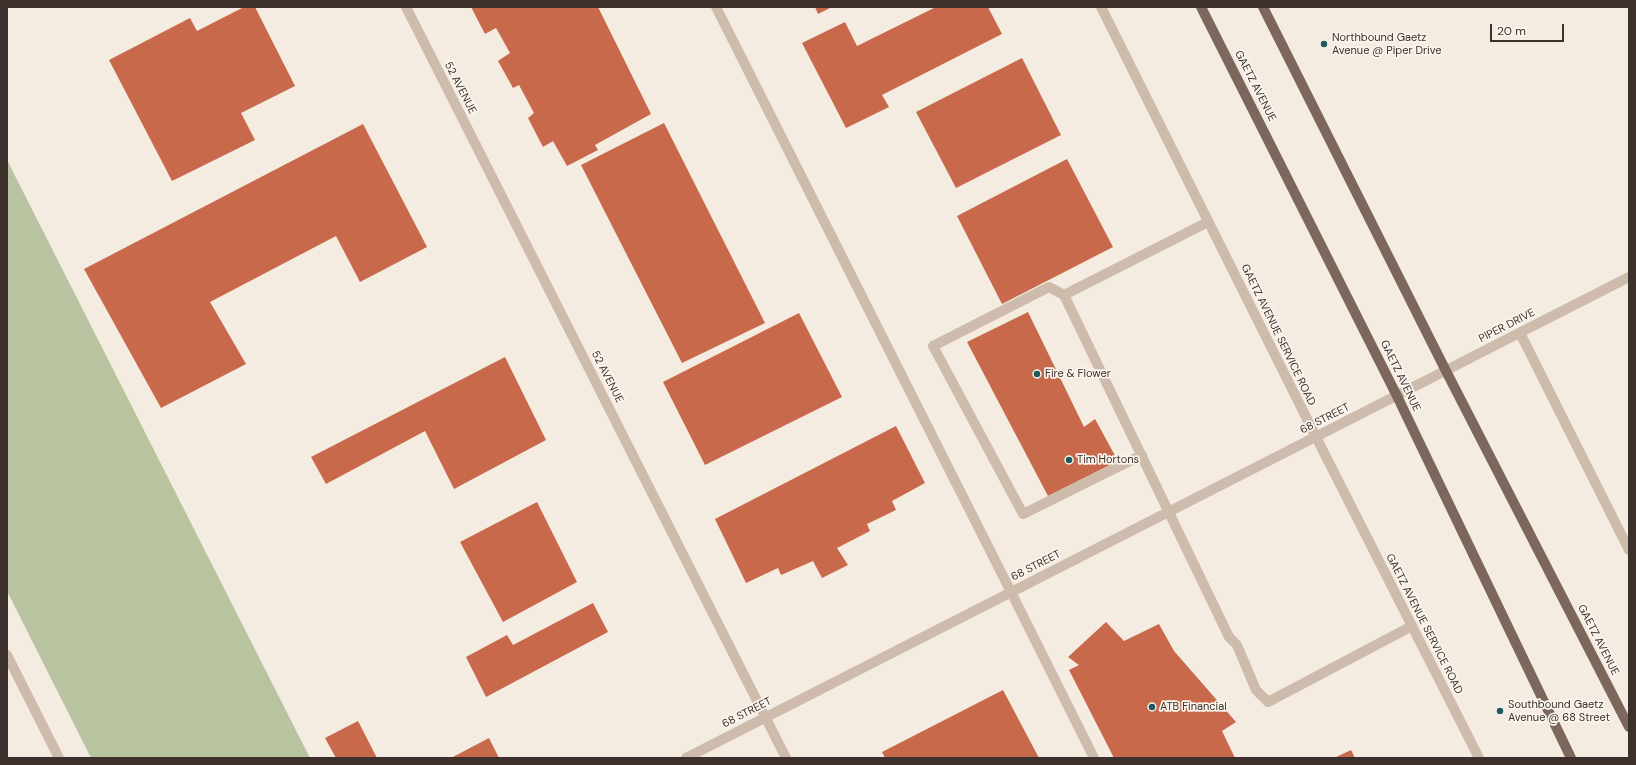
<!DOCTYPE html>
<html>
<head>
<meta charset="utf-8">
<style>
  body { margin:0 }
  #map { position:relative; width:1636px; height:765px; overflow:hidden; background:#f4ebe1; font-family:"DM Sans",sans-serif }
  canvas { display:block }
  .frame { position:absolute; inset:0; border:8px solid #3b302b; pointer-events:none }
  .scale { position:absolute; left:1490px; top:24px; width:74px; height:18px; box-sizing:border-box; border:2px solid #3b302b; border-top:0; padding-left:5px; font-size:12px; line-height:14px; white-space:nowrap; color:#3b302b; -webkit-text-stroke:3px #fbf5ee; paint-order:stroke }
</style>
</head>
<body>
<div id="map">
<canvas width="1636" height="765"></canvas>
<div class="frame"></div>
<div class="scale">20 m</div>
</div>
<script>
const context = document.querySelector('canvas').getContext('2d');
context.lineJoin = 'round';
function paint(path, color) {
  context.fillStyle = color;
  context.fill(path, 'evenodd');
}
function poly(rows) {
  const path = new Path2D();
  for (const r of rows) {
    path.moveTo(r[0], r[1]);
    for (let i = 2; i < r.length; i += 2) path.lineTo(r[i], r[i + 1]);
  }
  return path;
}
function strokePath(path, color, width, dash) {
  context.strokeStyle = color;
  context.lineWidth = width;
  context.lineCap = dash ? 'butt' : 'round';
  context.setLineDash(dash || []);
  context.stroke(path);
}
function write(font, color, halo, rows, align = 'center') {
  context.font = font + ' "DM Sans",sans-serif';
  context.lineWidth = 3.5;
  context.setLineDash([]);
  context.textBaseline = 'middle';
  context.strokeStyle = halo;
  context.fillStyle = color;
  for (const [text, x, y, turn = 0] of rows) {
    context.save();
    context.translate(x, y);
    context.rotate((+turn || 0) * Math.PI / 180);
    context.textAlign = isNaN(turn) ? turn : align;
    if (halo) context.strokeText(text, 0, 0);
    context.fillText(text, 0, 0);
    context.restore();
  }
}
const green = poly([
  [7,160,310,758,91,758,7,591]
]);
const building = poly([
  [244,7,255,7,295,86,241,113,255,140,172,181,109,60,190,18,197,31],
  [471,7,598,7,651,114,595,145,598,150,567,166,553,141,543,147,528,118,534,113,519,85,513,88,498,61,510,53,496,28,485,34],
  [815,7,832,7,818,14],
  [936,7,988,7,1002,34,882,95,889,107,846,128,802,43,845,22,857,46],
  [1022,58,1061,135,956,188,916,112],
  [664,123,765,323,682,363,581,165],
  [363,124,427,247,360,282,336,236,210,302,246,364,161,408,84,269],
  [1067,159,1113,247,1002,304,957,216],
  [1028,312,1084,427,1095,419,1118,461,1048,496,967,342],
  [799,313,842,397,705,465,663,382],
  [505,357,546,440,454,489,425,431,326,484,311,457],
  [896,426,925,483,892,501,896,510,867,524,870,531,837,548,848,565,822,578,813,561,781,575,778,568,746,583,715,519],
  [537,502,577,582,503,622,460,542],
  [593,603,608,632,486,697,466,657,507,635,513,645],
  [1106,622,1124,641,1159,624,1174,651,1236,722,1222,731,1235,758,1114,758,1069,670,1079,665,1068,657],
  [1003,690,1039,758,885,758,882,752],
  [358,721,377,758,336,758,325,738],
  [489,738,499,758,451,758],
  [1351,750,1355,758,1334,758]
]);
const service = poly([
  [716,7,1011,592,1094,758],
  [1208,222,1064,295,1229,637,1237,645,1256,690,1268,702,1412,626],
  [1064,295,1049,287,933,346,1023,514,1142,455],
  [7,655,59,758]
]);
const minor = poly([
  [406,7,786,758],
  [1101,7,1316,437,1479,758],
  [1520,333,1629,550]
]);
const tertiary = poly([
  [686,758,1629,277]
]);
const primary = poly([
  [1201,7,1397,396,1571,758],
  [1263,7,1446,371,1629,727]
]);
const markers = [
  [1324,44,4,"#1f5a5e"],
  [1037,374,4,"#1f5a5e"],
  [1069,460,4,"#1f5a5e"],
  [1152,707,4,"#1f5a5e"],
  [1500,711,4,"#1f5a5e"]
];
const poiNames = [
  ["Northbound Gaetz",1332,38],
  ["Avenue @ Piper Drive",1332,51],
  ["Fire & Flower",1045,374],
  ["Tim Hortons",1077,460],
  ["Southbound Gaetz",1508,705],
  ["Avenue @ 68 Street",1508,718],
  ["ATB Financial",1160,707]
];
const streetNames = [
  ["GAETZ AVENUE",1255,86,63],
  ["52 AVENUE",460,88,63],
  ["PIPER DRIVE",1507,326,-27],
  ["GAETZ AVENUE SERVICE ROAD",1278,335,64],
  ["GAETZ AVENUE",1400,376,64],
  ["52 AVENUE",607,377,63],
  ["68 STREET",1325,419,-27],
  ["68 STREET",1036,566,-27],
  ["GAETZ AVENUE SERVICE ROAD",1424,624,63],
  ["GAETZ AVENUE",1598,640,63],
  ["68 STREET",747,713,-27]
];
paint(green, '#b8c4a0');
paint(building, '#c8694b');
strokePath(service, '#cdbbac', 10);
strokePath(minor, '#cdbbac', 10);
strokePath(tertiary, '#cdbbac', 10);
strokePath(primary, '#7d675c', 10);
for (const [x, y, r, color] of markers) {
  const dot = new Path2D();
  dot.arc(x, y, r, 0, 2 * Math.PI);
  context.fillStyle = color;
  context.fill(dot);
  strokePath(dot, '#fbf5ee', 1.5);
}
write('11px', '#3b302b', '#fbf5ee', poiNames, 'left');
write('11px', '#3b302b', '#fbf5ee', streetNames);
</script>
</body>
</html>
